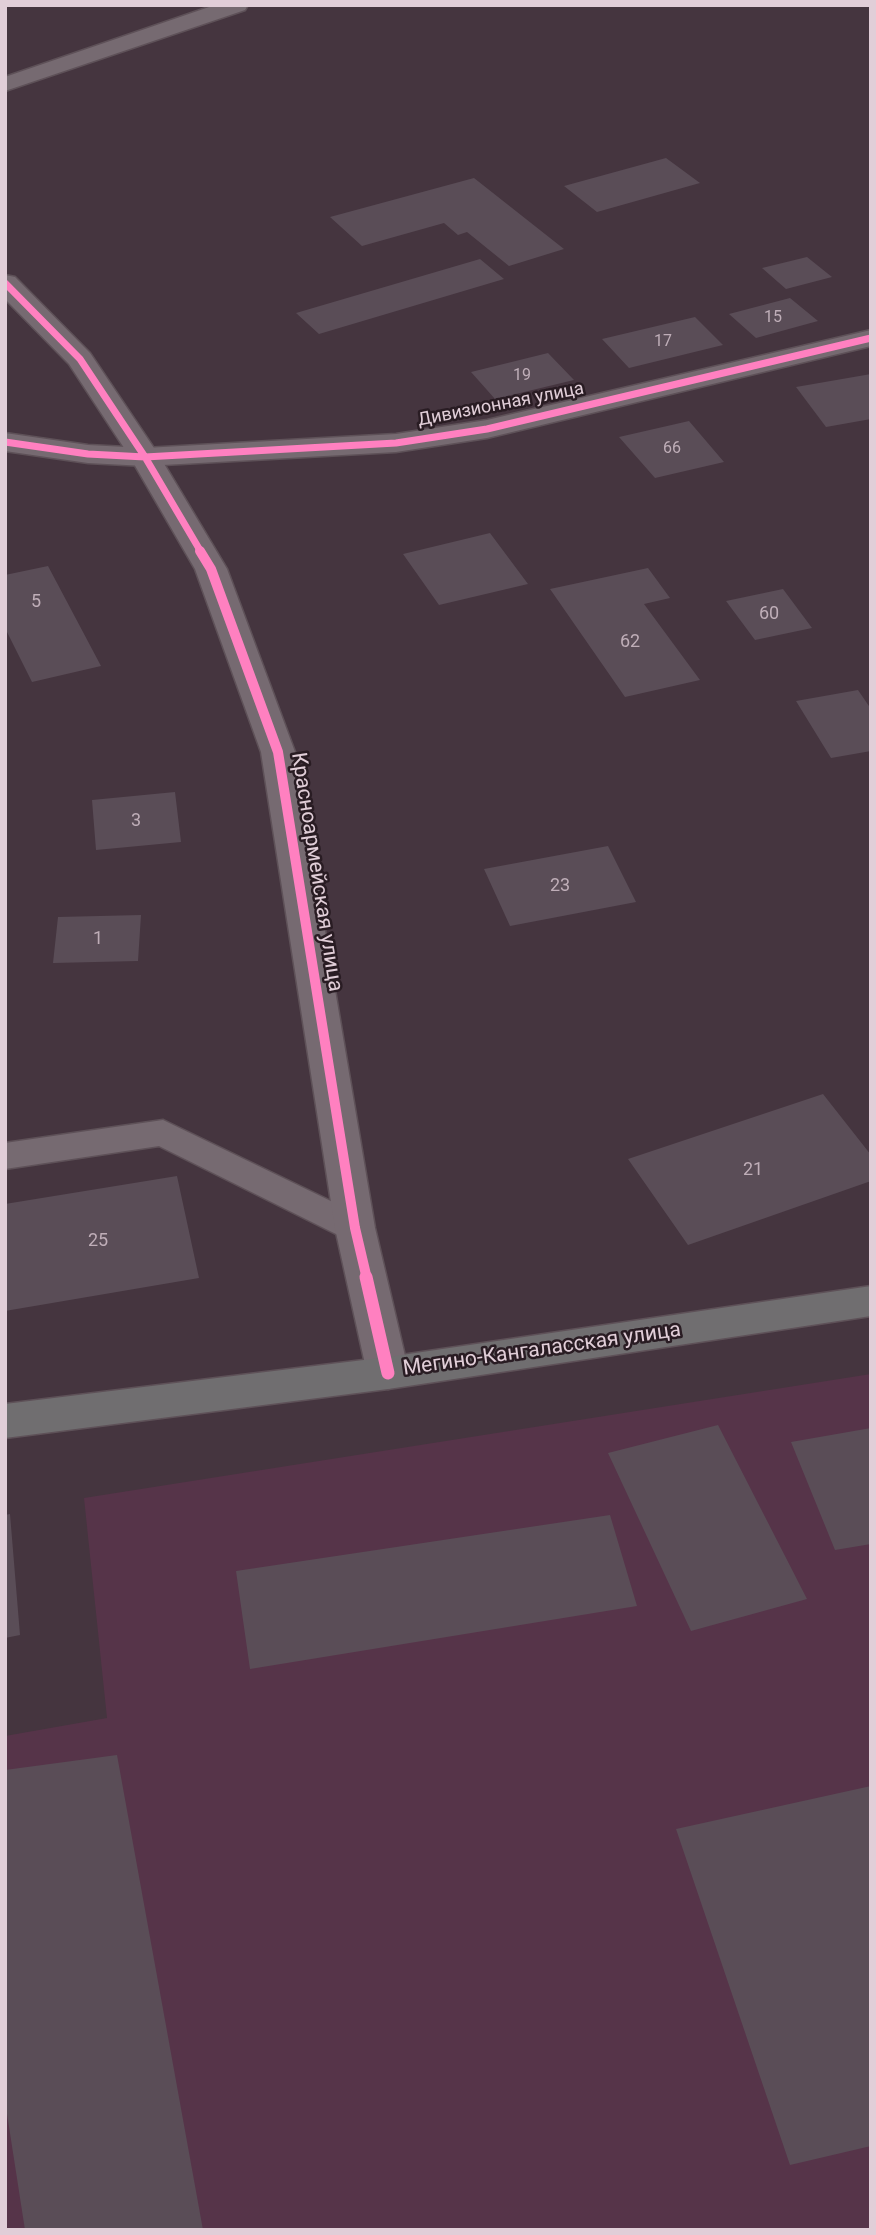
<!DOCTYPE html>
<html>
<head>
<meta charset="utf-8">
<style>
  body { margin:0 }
  #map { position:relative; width:876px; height:2235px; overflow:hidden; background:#45353f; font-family:Roboto,sans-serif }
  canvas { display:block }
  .frame { position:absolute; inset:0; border:7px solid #e1ced8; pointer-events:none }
</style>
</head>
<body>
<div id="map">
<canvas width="876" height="2235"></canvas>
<div class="frame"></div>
</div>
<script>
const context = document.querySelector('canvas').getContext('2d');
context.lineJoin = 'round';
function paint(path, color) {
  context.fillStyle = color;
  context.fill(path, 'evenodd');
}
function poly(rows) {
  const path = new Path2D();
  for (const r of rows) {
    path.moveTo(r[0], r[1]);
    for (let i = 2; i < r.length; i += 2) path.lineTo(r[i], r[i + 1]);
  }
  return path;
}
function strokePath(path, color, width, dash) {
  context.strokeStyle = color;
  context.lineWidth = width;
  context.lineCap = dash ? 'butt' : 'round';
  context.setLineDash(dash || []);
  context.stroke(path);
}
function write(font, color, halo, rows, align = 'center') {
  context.font = font + ' Roboto,sans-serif';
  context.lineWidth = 5;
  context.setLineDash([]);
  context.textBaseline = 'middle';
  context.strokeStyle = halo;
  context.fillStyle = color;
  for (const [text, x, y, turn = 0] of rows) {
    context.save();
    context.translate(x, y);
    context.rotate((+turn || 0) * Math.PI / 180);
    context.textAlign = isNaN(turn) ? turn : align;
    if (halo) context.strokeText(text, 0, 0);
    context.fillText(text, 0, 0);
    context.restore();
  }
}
const built = poly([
  [871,1374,871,2230,5,2230,5,1736,107,1718,84,1498]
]);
const building = poly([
  [666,158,700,183,597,212,564,186],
  [474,178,564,249,509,266,467,232,458,235,444,223,362,246,330,217],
  [807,257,832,277,786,289,762,268],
  [480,259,504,279,319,334,296,313],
  [790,298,818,321,756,338,729,314],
  [695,317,723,345,629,368,602,339],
  [548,353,574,380,495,399,471,372],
  [871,374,871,419,826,427,796,387],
  [689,421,724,462,655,478,619,437],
  [490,533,528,584,439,605,403,554],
  [48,566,101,666,32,682,5,628,5,575],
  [648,568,670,598,644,604,700,680,625,697,550,589],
  [783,589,812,628,755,640,726,601],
  [858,690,871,709,871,751,831,758,796,701],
  [175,792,181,842,96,850,92,800],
  [608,846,636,902,510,926,484,869],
  [141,915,138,961,53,963,58,917],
  [823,1094,871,1155,871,1181,688,1245,628,1159],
  [177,1176,199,1278,5,1311,5,1204],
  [718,1425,807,1599,691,1631,608,1453],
  [871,1428,871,1544,835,1550,791,1442],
  [10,1514,20,1635,5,1638,5,1515],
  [610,1515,637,1606,250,1669,236,1571],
  [117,1755,203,2230,25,2230,5,2101,5,1770],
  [871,1786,871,2146,790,2165,676,1829]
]);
const service = poly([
  [215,5,248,5,245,10,5,91,5,77,215,5],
  [163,1120,368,1219,373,1228,368,1237,355,1241,342,1237,159,1146,5,1169,5,1143,163,1120]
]);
const minor = poly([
  [871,330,871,346,487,438,396,452,145,466,88,463,5,451,5,433,88,445,145,448,396,434,487,420,871,330]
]);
const tertiary = poly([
  [5,275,15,277,90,353,160,457,227,569,295,752,375,1228,409,1373,403,1384,388,1389,373,1384,367,1373,335,1228,261,752,195,569,130,457,69,364,5,299,5,275]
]);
const primary = poly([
  [871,1286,871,1316,388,1389,5,1438,5,1404,388,1357,871,1286]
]);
const cyclewayFar2 = poly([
  [5,283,80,359,145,457,201,552],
  [5,442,88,454,145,457,396,443,487,429,871,338]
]);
const cyclewayFar1 = poly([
  [200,551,211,569,278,752,355,1228,367,1279]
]);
const cycleway = poly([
  [366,1277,388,1373]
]);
const farNumbernames = [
  ["15",773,318],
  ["17",663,342],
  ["19",522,376],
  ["66",672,449]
];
const farStreetnames = [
  ["Дивизионная улица",501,405,-11]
];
const numberNames = [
  ["5",36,602],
  ["60",769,614],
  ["62",630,642],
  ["3",136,821],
  ["23",560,886],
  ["1",98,939],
  ["21",753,1170],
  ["25",98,1241]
];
const streetNames = [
  ["Красноармейская улица",316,872,81],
  ["Мегино-Кангаласская улица",542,1350,-8]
];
paint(built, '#563449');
paint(building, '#5a4d57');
strokePath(service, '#5e5158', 3);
strokePath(minor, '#5e5158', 3);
strokePath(tertiary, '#5e5158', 3);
strokePath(primary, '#5e5158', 3);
paint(service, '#766a71');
paint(minor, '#766a71');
paint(tertiary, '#766a71');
paint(primary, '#706e70');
strokePath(cyclewayFar2, '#ff80c0', 7);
strokePath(cyclewayFar1, '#ff80c0', 10);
strokePath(cycleway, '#ff80c0', 13);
write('16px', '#bfaeb8', null, farNumbernames);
write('18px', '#e1ced8', '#291c23', farStreetnames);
write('18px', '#bfaeb8', null, numberNames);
write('21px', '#e1ced8', '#291c23', streetNames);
</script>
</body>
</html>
